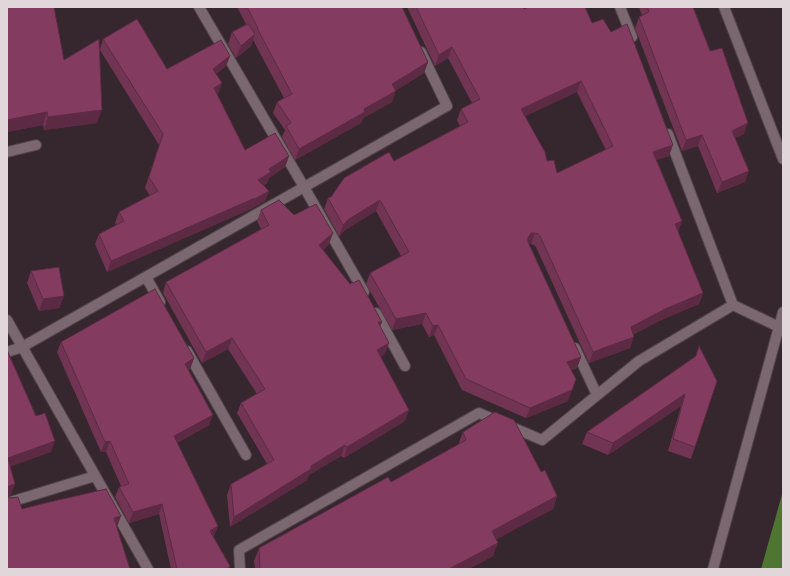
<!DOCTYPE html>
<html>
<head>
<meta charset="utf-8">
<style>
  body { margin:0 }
  #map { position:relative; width:790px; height:576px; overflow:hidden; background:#36262d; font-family:Merriweather,serif }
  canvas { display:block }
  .frame { position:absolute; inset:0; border:8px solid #e1d6da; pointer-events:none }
</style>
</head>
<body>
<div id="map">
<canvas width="790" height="576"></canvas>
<div class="frame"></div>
</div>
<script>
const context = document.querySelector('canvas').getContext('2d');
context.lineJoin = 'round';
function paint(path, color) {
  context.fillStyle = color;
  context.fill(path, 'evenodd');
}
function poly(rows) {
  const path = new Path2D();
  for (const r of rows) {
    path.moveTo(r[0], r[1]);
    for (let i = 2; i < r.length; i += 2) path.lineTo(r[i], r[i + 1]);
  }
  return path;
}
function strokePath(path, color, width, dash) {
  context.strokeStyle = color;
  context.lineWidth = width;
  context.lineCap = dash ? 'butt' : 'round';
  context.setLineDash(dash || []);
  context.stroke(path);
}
const water = poly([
  [783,491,783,569,761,569]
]);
const minor = poly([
  [199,7,304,187,364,292],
  [620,7,632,37],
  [724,7,783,159],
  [7,152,36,145],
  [146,277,160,302],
  [733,305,779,327],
  [376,313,405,366],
  [7,320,148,569],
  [575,348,597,395],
  [187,351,246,455],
  [7,352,22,347,447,106,421,52],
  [7,503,95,476],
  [240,569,239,550,479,413,542,440,639,361,733,305,668,134],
  [713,569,783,312]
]);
const wall = poly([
  [7,7,64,60,100,49,103,39,167,69,230,56,226,66,216,74,222,83,218,94,217,94,245,150,289,156,285,167,269,178,267,183,264,185,269,191,265,201,251,209,107,272,95,244,99,234,116,225,115,223,119,212,150,196,145,188,159,145,100,50,97,123,44,130,43,125,7,132],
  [237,7,402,7,428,62,424,73,395,91,392,102,363,118,361,123,295,160,282,137,285,130,273,113,277,102,284,98,253,40,251,46,236,58,228,44,232,32,246,24],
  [407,7,523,7,524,9,592,23,669,156,656,160,682,221,678,231,703,293,699,304,661,320,634,334,630,348,589,363,536,247,534,245,531,244,529,244,581,357,577,368,571,370,568,401,526,418,462,390,434,335,429,337,422,324,392,330,366,284,370,273,401,256,376,211,345,230,339,236,324,209,328,198,394,161,460,126,457,120,461,109,472,103,448,58,435,66],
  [577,92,606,150,557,173,547,161,525,116],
  [639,7,695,7,693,8,744,134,735,138,745,182,717,193,698,146,682,151,635,28,639,17,642,16],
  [261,210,294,215,329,244,323,250,380,327,385,354,381,356,405,421,344,458,341,456,309,475,307,480,230,527,227,495,231,484,267,464,237,413,241,403,257,394,228,349,202,363,163,293,166,282,261,229,257,221],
  [31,271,64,296,59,308,39,311,27,283],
  [61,342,194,358,190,369,188,370,209,425,177,443,214,537,213,537,229,569,171,569,159,514,129,523,115,497,119,487,121,486,106,452,101,452,57,352],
  [699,346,695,447,691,459,668,451,681,406,608,455,582,444,587,432,695,357],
  [463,432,541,472,557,496,553,509,496,539,493,556,469,569,255,569,254,561,259,548,391,482,458,445]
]);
const shadedWall = poly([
  [255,34,251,46,236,58,241,46],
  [452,47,448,58,435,66,439,55],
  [230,56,226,66,209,80,213,69],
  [428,62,424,73,388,95,392,84],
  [581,81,577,92,517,120,521,109],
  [222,83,218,94,210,99,214,88],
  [396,91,392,102,363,118,361,123,295,160,299,149,364,109],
  [102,110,97,123,44,130,48,117],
  [47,112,43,125,7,132,7,120],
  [748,123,744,134,728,142,732,131],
  [702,135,698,146,682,151,686,140],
  [673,145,669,156,649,163,653,152],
  [289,156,285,167,269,178,267,183,255,191,258,180,269,169],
  [749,171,745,182,717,193,722,182],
  [269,191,265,201,251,209,255,199],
  [255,198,251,209,107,272,111,261],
  [380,200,376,211,345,230,339,236,343,225,349,219],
  [682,221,678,232,675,224],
  [333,233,329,244,315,256,319,245],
  [531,233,535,233,531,244,527,244,528,238],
  [703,293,699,304,661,320,627,338,631,327,665,309],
  [64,296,59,308,39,311,43,299],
  [426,313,422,324,392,330,396,319],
  [378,322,382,322,378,332],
  [438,325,434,335,429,337,433,326],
  [634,337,630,348,589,363,593,352],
  [232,338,228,349,202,363,206,352],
  [389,343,385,354,373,361,377,350],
  [581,357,577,368,563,373,567,362],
  [194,358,190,369,181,374,185,364],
  [576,379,568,401,526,418,530,408],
  [685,394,681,406,608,455,613,443],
  [409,410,405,421,344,458,347,447],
  [213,415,209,425,170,447,174,436],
  [55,441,51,452,7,468,8,458],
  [110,441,106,452,101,452,105,442],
  [345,445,341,456,309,475,307,480,230,527,234,517,311,466],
  [15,484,11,495,7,497,7,487],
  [557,496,553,509,488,544,492,531],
  [162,504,159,514,129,523,133,512],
  [121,516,117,527,114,518],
  [218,526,214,537,206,542,210,531],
  [498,543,493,556,469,569,449,569]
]);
const building = poly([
  [7,7,54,7,64,60,99,39,102,110,48,117,47,112,7,120,7,7],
  [247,7,402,7,428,62,392,84,396,91,364,109,365,112,299,149,286,126,291,123,277,102,292,94,257,28,258,28,247,7],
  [416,7,523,7,524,9,528,7,585,7,592,23,603,19,611,32,627,24,673,145,653,152,682,221,675,224,703,293,665,309,631,327,634,337,593,352,540,236,538,234,535,233,531,233,528,238,528,242,581,357,567,362,576,379,572,390,530,408,466,379,438,325,433,326,426,313,396,319,370,273,409,252,380,200,349,219,343,225,328,198,331,197,344,178,389,152,394,161,468,122,461,109,480,99,452,47,439,55,416,7],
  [581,81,613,146,557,173,554,160,547,161,545,152,521,109,581,81],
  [647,7,693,7,710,51,722,48,748,123,732,131,749,171,722,182,702,135,686,140,639,17,649,12,647,7],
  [137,19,167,69,221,40,230,56,213,69,222,83,214,88,245,150,275,133,289,156,269,169,271,172,258,180,269,191,255,199,255,198,111,261,99,234,124,221,119,212,158,191,149,177,163,134,103,39,137,19],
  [248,24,255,34,241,46,232,32,248,24],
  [279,200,294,215,316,204,333,233,319,245,350,284,353,282,353,283,359,280,382,322,378,322,389,343,377,350,409,410,347,447,345,445,311,466,311,469,234,517,231,484,274,460,241,403,265,389,232,338,206,352,166,282,269,225,261,210,279,200],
  [59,267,64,296,43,299,31,271,59,267],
  [155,289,194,358,185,364,213,415,174,436,218,526,210,531,230,566,228,569,177,569,162,504,133,512,119,487,129,484,110,441,105,442,61,342,155,289],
  [699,346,717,381,695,447,673,439,685,394,613,443,587,432,696,356,699,346],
  [7,350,36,416,45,413,55,441,8,458,15,484,7,487,7,350],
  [495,412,514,420,541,472,545,470,557,496,492,531,498,543,449,569,260,569,259,548,388,477,391,482,466,440,463,432,495,412],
  [106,489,121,516,114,518,130,569,7,569,7,497,10,498,18,497,22,509,41,504,106,489]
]);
paint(water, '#4e7531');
strokePath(minor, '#504348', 12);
strokePath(minor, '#7a676f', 10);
paint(wall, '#713453');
paint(shadedWall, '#5c2a43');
paint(building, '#833c60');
strokePath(building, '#5c2a43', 1);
</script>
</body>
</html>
